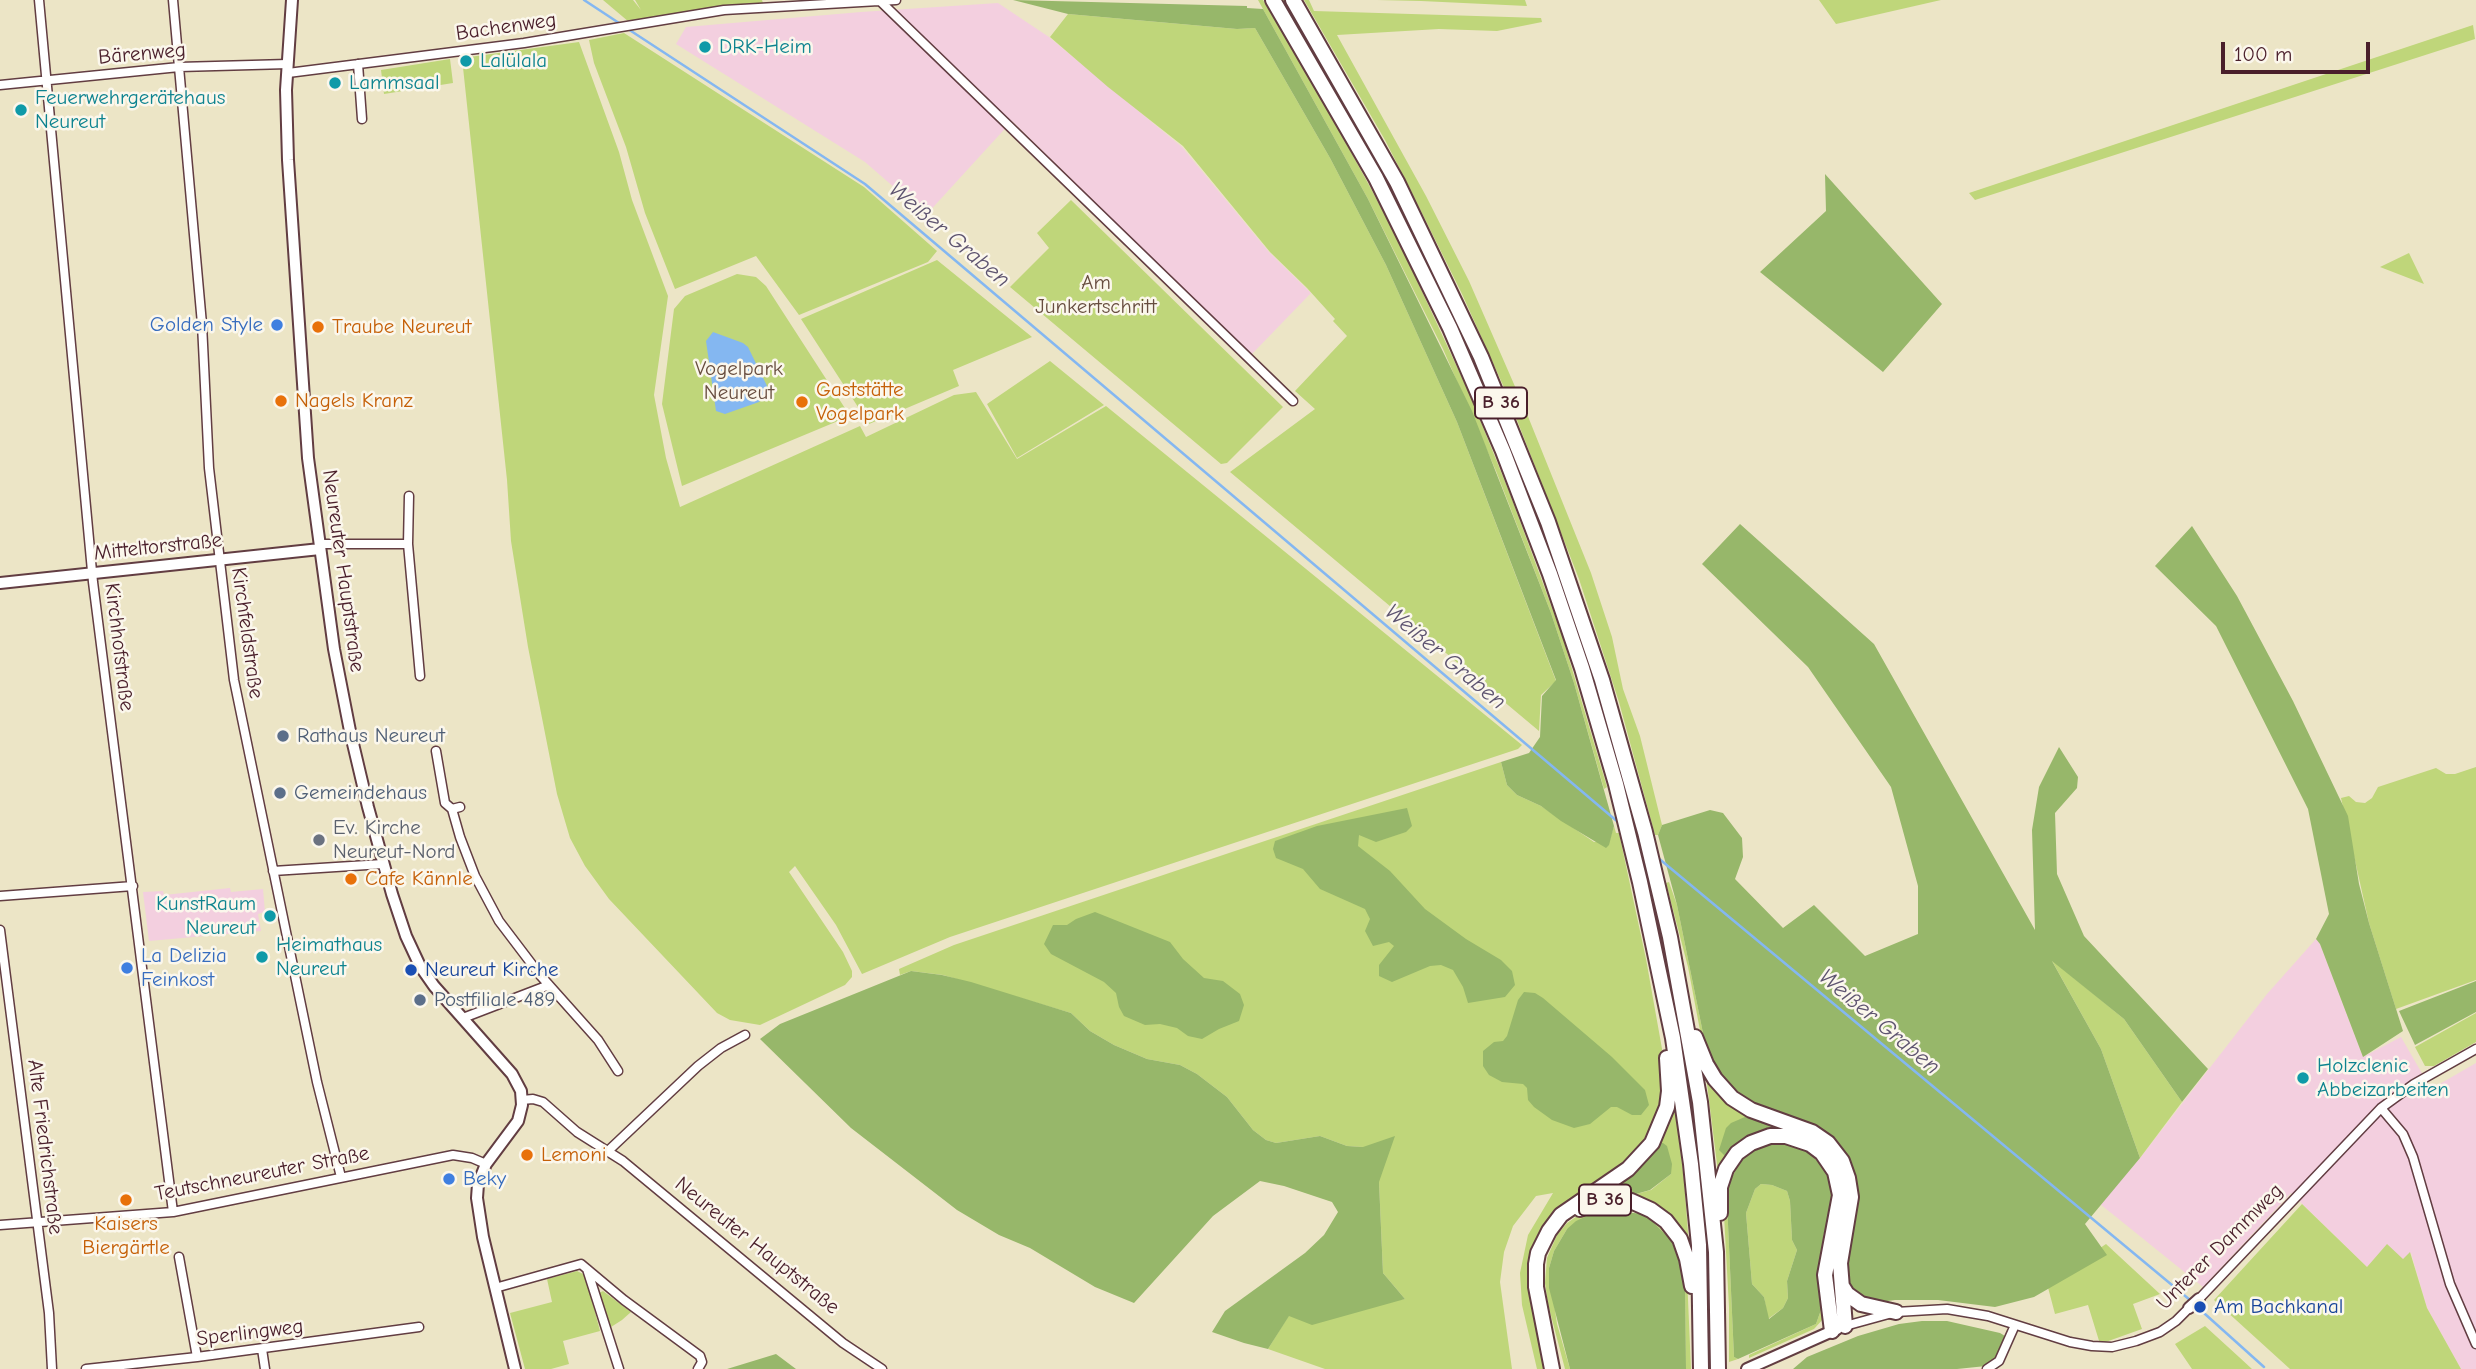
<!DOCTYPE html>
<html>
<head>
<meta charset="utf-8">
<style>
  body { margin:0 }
  #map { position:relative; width:2476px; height:1369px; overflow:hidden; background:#ece5c6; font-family:"Comic Neue",sans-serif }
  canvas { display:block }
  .scale { position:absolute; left:2221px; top:42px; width:149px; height:32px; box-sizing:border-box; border:4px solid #4a1f2b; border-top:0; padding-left:9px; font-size:21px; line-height:24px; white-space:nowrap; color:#4a1f2b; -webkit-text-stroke:5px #fbf7ec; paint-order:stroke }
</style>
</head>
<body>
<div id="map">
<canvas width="2476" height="1369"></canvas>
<div class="scale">100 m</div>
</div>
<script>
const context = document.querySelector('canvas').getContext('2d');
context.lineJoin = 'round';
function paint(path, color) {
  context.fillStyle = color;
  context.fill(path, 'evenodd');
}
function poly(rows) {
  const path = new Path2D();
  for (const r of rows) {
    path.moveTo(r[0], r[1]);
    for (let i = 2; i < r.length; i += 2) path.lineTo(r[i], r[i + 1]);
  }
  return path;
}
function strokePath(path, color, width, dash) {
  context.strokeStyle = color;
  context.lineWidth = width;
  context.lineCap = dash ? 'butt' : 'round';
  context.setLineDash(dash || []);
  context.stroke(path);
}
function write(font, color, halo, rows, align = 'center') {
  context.font = font + ' "Comic Neue",sans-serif';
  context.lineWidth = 5;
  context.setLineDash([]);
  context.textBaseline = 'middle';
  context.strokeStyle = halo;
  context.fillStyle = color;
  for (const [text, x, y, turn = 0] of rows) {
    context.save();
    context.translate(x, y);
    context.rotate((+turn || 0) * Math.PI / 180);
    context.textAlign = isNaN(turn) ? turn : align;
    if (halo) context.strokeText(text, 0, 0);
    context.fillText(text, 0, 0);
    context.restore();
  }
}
const built = poly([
  [998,3,1049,37,1182,147,1269,252,1311,293,1251,355,1012,121,926,215,865,162,676,44,686,27,861,12],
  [230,888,231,892,263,889,265,912,258,914,261,931,149,941,143,892,163,891,164,895],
  [2316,939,2320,944,2363,1057,2401,1037,2431,1089,2476,1063,2476,1369,2461,1369,2427,1308,2411,1253,2403,1259,2367,1267,2291,1193,2203,1287,2100,1204,2140,1158,2267,994]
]);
const green = poly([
  [603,0,633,0,641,10,635,0,762,0,763,3,629,22],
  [1258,0,1263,0,1309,76,1369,185,1400,244,1470,395,1510,494,1562,635,1607,787,1604,789,1574,683,1551,613,1496,471,1443,349,1368,199],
  [1280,0,1285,0,1343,97,1390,184,1464,333,1504,428,1554,556,1591,668,1636,825,1631,821,1595,689,1384,180,1340,99],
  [1304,0,1309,0,1314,11,1541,18,1542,22,1497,31,1439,29,1337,35,1426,196,1469,281,1527,414,1591,573,1612,637,1623,689,1640,736,1662,825,1658,835,1655,835,1619,702,1579,579,1506,392,1462,294,1411,191,1385,140],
  [1377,0,1525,0,1527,6,1421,1],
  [1819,0,1941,0,1836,24],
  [1068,14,1237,29,1255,28,1330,158,1386,265,1457,422,1556,681,1541,695,1539,731,1230,472,1315,409,1295,391,1347,336,1333,321,1335,319,1307,288,1270,252,1183,146,1108,87,1050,37],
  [2473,25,2475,39,1975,200,1969,193],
  [624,33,864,187,937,251,928,262,799,315,756,256,675,289,645,213,626,147,594,63,589,40],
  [579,42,619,152,632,200,668,296,654,395,666,458,680,507,860,426,866,437,954,395,976,392,1017,459,1106,406,1522,745,1518,749,950,937,862,974,836,925,795,866,789,872,843,952,852,971,852,977,845,985,760,1025,730,1020,717,1013,609,899,585,866,570,838,557,794,528,647,511,541,507,480,462,58],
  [450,59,453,83,384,94,381,70],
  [1071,200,1283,407,1227,463,1221,464,1010,287,1049,248,1037,233],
  [2409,253,2424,284,2380,267],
  [937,260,1032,337,953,370,959,386,869,424,801,319],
  [737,274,756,277,766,286,850,416,682,486,662,404,674,309,685,296],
  [1050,361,1104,405,1017,458,987,404],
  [1501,762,1507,785,1517,795,1541,806,1594,842,1609,842,1614,826,1616,833,1619,833,1646,959,1664,1060,1663,1103,1645,1146,1538,1244,1550,1369,1537,1369,1522,1305,1520,1273,1528,1235,1553,1193,1536,1196,1513,1226,1504,1252,1500,1282,1512,1369,1325,1369,1268,1349,1289,1315,1405,1299,1383,1273,1379,1182,1363,1147,1347,1146,1320,1136,1276,1143,1266,1140,1253,1130,1227,1097,1197,1074,1180,1065,1147,1059,1114,1045,1090,1031,1071,1013,943,975,911,971,900,975,899,969,954,945],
  [2476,767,2476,980,2396,1009,2369,923,2341,798,2349,796,2356,802,2365,803,2372,798,2378,787,2436,768,2446,774,2455,774],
  [1637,844,1642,847,1654,899,1675,992,1690,1079,1707,1228,1712,1369,1708,1369,1706,1269,1693,1127,1681,1050],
  [1669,882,1677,905,1704,1038,1713,1062,1754,1105,1816,1126,1835,1142,1854,1168,1857,1202,1847,1272,1850,1286,1861,1296,1859,1299,1844,1277,1854,1188,1762,1111,1722,1083,1702,1041,1688,967,1666,883],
  [2051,959,2124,1019,2182,1102,2140,1158,2101,1049],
  [2476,1013,2476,1042,2434,1066,2425,1066,2415,1047],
  [1706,1076,1721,1094,1739,1109,1752,1116,1811,1136,1826,1147,1836,1160,1844,1178,1846,1203,1836,1254,1839,1304,1836,1314,1830,1276,1843,1202,1842,1181,1838,1170,1824,1149,1817,1143,1805,1136,1785,1130,1769,1132,1747,1139,1737,1146,1718,1172],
  [1674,1100,1684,1180,1689,1246,1629,1196,1651,1190,1671,1174,1659,1143],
  [1784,1139,1818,1156,1834,1185,1824,1318,1814,1329,1749,1358,1749,1355,1816,1324,1822,1307,1818,1280,1821,1253,1824,1233,1831,1217,1829,1177,1808,1151,1739,1164,1729,1183,1727,1202,1734,1357,1738,1359,1729,1362,1729,1307,1723,1197,1729,1172,1751,1147],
  [1761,1184,1772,1185,1787,1191,1790,1201,1792,1240,1797,1250,1787,1281,1788,1298,1783,1308,1768,1319,1764,1297,1752,1284,1746,1213,1755,1189],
  [2302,1204,2367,1267,2387,1244,2403,1259,2410,1252,2427,1308,2461,1369,2290,1369,2214,1300],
  [1599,1205,1633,1205,1670,1231,1687,1276,1691,1369,1686,1369,1685,1276,1671,1240,1645,1214,1622,1210,1567,1229,1554,1251,1549,1268,1557,1324,1570,1369,1565,1369,1548,1304,1545,1283,1547,1258,1557,1235,1567,1223,1586,1210],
  [2106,1244,2160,1294,2133,1304,2142,1329,2100,1344,2088,1305,2055,1314,2046,1280,2078,1263],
  [577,1271,583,1274,587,1281,600,1331,563,1341,569,1364,551,1369,525,1369,510,1313,552,1302,547,1279],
  [603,1291,631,1312,622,1320,611,1327,599,1293],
  [2205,1326,2239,1357,2252,1369,2192,1369,2175,1344]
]);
const forest = poly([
  [1013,0,1247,6,1247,8,1263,9,1368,199,1472,411,1551,613,1574,683,1614,826,1609,845,1606,848,1561,821,1541,806,1517,795,1507,785,1501,762,1529,753,1540,737,1542,696,1556,680,1457,422,1386,265,1330,158,1255,28,1237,29,1068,14],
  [1825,174,1942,304,1883,372,1760,272,1826,211],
  [1740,524,1874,644,2035,930,2032,830,2039,787,2059,747,2078,777,2077,788,2055,813,2057,874,2084,936,2208,1069,2182,1102,2124,1019,2052,961,2101,1049,2140,1158,2085,1224,2107,1255,2034,1297,1995,1307,1938,1300,1895,1300,1873,1303,1861,1296,1850,1286,1847,1272,1857,1202,1856,1179,1849,1160,1835,1142,1816,1126,1754,1105,1735,1092,1713,1062,1704,1038,1677,905,1658,835,1662,825,1710,810,1723,813,1742,838,1743,857,1735,879,1783,928,1814,905,1865,956,1918,934,1918,886,1891,787,1808,667,1702,564],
  [2192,526,2237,596,2293,701,2348,816,2359,884,2369,923,2403,1031,2363,1057,2320,944,2316,939,2329,914,2308,809,2216,626,2155,566],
  [1407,808,1412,826,1406,832,1376,842,1359,835,1358,846,1390,871,1425,909,1466,939,1501,960,1512,971,1515,985,1505,997,1468,1003,1463,987,1453,970,1441,965,1430,966,1392,982,1379,976,1379,965,1394,946,1389,942,1373,946,1365,931,1370,919,1365,909,1320,889,1303,869,1276,858,1273,849,1275,841,1317,826],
  [1095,912,1170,942,1183,959,1204,978,1223,981,1240,994,1244,1005,1239,1021,1219,1029,1202,1039,1188,1036,1177,1028,1160,1024,1145,1025,1124,1016,1119,1007,1116,993,1104,982,1051,954,1044,944,1053,925,1067,925,1076,919],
  [911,971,942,975,971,982,1071,1013,1090,1031,1114,1045,1147,1059,1180,1065,1197,1074,1227,1097,1253,1130,1266,1140,1276,1143,1320,1136,1347,1146,1363,1147,1395,1136,1379,1182,1383,1273,1405,1299,1312,1325,1289,1316,1268,1349,1244,1343,1212,1332,1225,1311,1305,1253,1324,1235,1338,1212,1332,1202,1284,1186,1260,1181,1213,1216,1134,1303,1095,1287,1030,1248,999,1235,957,1210,851,1128,760,1039,780,1024],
  [2476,981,2476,1012,2415,1045,2399,1011],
  [1524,992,1535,993,1543,998,1612,1057,1645,1090,1649,1105,1641,1115,1632,1115,1617,1107,1611,1107,1590,1124,1574,1128,1552,1120,1534,1107,1528,1100,1527,1088,1523,1084,1502,1082,1489,1075,1483,1066,1483,1051,1494,1042,1503,1041,1507,1036,1518,1000],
  [1745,1117,1767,1123,1773,1127,1773,1129,1744,1138,1725,1156,1719,1150,1726,1128,1731,1123],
  [1659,1143,1663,1143,1667,1146,1672,1164,1671,1174,1650,1190,1629,1196,1615,1194,1611,1187],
  [1774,1143,1795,1146,1808,1151,1825,1170,1831,1183,1832,1207,1824,1233,1818,1280,1822,1307,1816,1324,1738,1359,1734,1357,1727,1202,1729,1183,1739,1164,1749,1153],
  [1761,1184,1772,1185,1787,1191,1790,1201,1792,1240,1797,1250,1787,1281,1788,1298,1783,1308,1769,1319,1764,1297,1752,1284,1746,1213,1755,1189],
  [1600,1210,1645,1214,1671,1240,1685,1276,1686,1369,1570,1369,1549,1288,1549,1268,1554,1251,1567,1229,1576,1221],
  [1922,1321,1947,1321,2000,1333,2005,1336,1996,1357,1986,1366,1957,1369,1793,1369,1807,1357,1858,1336,1899,1324],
  [776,1354,796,1369,727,1369]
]);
const water = poly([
  [713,332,743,343,748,347,768,388,768,393,759,402,725,414,716,411,706,341]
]);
const stream = poly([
  [584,0,622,25],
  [628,29,865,184,1618,822],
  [1657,857,2190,1300],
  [2195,1305,2264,1367]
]);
const street = poly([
  [39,0,93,582,173,1212],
  [173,0,202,324,209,468,234,680,317,1082,341,1177],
  [880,1,1293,401],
  [358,64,362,119],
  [288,73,524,43,724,10,896,0],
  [0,85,179,67,288,64],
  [319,544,408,544,409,496],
  [408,544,420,676],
  [436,751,445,803,452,809],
  [460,807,452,809,460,837,475,876,499,921,540,975,598,1040,618,1071],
  [273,871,383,864],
  [0,896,133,886],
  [0,930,49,1313,52,1369],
  [463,1018,549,985],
  [522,1100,533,1099,543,1102,577,1132,623,1161,843,1343,882,1369],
  [2381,1108,2403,1134,2413,1157,2450,1284,2476,1344],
  [608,1151,698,1066,721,1048,745,1035],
  [0,1225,173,1212,453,1155,472,1158,486,1164],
  [179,1257,197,1357],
  [587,1269,619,1369],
  [495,1288,581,1264,624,1300,700,1356,702,1362,698,1369],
  [2199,1299,2381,1108,2414,1084,2476,1049],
  [1845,1326,1896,1312,1947,1309,1988,1316,2070,1342,2092,1346,2112,1347,2136,1341,2160,1332,2176,1321,2189,1308],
  [262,1349,265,1369],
  [86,1369,197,1357,419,1327],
  [1987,1369,1999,1361,2015,1325]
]);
const secondary = poly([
  [292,0,286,90,288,160,308,458,334,649,350,731,368,807,392,894,406,936,420,966,434,986,512,1074,521,1091,522,1105,518,1121,486,1164,478,1184,477,1198,483,1237,515,1369],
  [0,583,320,549],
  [2189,1308,2199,1299],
  [1747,1369,1837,1329]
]);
const highway = poly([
  [1273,0,1376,178,1450,328,1503,451,1550,574,1582,668,1616,784,1640,882,1673,1038,1691,1164,1699,1245,1701,1369],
  [1293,0,1397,182,1481,357,1548,522,1602,680,1645,832,1670,937,1700,1102,1716,1252,1718,1369],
  [1695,1037,1706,1064,1715,1079,1732,1098,1751,1110,1812,1132,1828,1143,1842,1161,1848,1178,1851,1197,1840,1263,1845,1326],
  [1580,1209,1600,1201,1616,1199,1631,1201,1651,1210,1666,1221,1680,1239,1687,1259,1692,1286],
  [1720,1213,1720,1187,1726,1169,1737,1153,1751,1143,1770,1136,1786,1136,1810,1144,1822,1153,1835,1172,1840,1195,1825,1275,1832,1331],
  [1842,1286,1847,1294,1861,1304,1896,1312],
  [1552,1369,1536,1287,1536,1264,1538,1253,1549,1231,1561,1215,1628,1169,1652,1143,1667,1107,1669,1091,1667,1058]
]);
const markers = [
  [705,47,7,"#0f9aa8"],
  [466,61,7,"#0f9aa8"],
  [335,83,7,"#0f9aa8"],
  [21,110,7,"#0f9aa8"],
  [277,325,7,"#3f7fe0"],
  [318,327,7,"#e8710a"],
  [281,401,7,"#e8710a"],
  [802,402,7,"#e8710a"],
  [283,736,7,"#5c6f8a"],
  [280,793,7,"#5c6f8a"],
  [319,840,7,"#6b7280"],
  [351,879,7,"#e8710a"],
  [270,916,7,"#0f9aa8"],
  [262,957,7,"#0f9aa8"],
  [127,968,7,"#3f7fe0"],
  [411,970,7,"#1a4fb4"],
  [420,1000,7,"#5c6f8a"],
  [2303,1078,7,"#0f9aa8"],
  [527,1155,7,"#e8710a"],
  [449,1179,7,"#3f7fe0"],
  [126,1200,7,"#e8710a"],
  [2200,1307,7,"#1a4fb4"]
];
const shields = [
  [1501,403,52],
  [1605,1200,52]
];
const shieldNames = [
  ["B 36",1501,403],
  ["B 36",1605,1200]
];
const streetNames = [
  ["Bachenweg",506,27,-8],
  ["Bärenweg",142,54,-5],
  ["Mitteltorstraße",158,547,-6],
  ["Neureuter Hauptstraße",343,571,82],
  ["Kirchfeldstraße",247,633,82],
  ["Kirchhofstraße",119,647,83],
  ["Alte Friedrichstraße",45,1147,83],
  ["Teutschneureuter Straße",262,1174,-11],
  ["Neureuter Hauptstraße",757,1246,39],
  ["Unterer Dammweg",2220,1247,-45],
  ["Sperlingweg",250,1333,-7]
];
const cultureNames = [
  ["DRK-Heim",719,47],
  ["Lalülala",480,61],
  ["Lammsaal",349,83],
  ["Feuerwehrgerätehaus",35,98],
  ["Neureut",35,122],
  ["KunstRaum",256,904,"right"],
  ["Neureut",256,928,"right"],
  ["Heimathaus",276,945],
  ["Neureut",276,969],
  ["Holzclenic",2317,1066],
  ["Abbeizarbeiten",2317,1090]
];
const parkNames = [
  ["Am",1096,283],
  ["Junkertschritt",1096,307],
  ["Vogelpark",739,369],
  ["Neureut",739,393]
];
const shopNames = [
  ["Golden Style",263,325,"right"],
  ["La Delizia",141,956],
  ["Feinkost",141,980],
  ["Beky",463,1179]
];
const foodNames = [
  ["Traube Neureut",332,327],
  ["Gaststätte",816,390],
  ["Vogelpark",816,414],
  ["Nagels Kranz",295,401],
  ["Cafe Kännle",365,879],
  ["Lemoni",541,1155],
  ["Kaisers",126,1224,"center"],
  ["Biergärtle",126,1248,"center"]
];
const serviceNames = [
  ["Rathaus Neureut",297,736],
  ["Gemeindehaus",294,793],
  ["Postfiliale 489",434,1000]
];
const worshipNames = [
  ["Ev. Kirche",333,828],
  ["Neureut-Nord",333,852]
];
const transitNames = [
  ["Neureut Kirche",425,970],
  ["Am Bachkanal",2214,1307]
];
const waterNames = [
  ["Weißer Graben",949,235,40],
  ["Weißer Graben",1445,657,40],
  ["Weißer Graben",1879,1022,40]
];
paint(built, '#f3cfdf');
paint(green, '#bfd67a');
paint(forest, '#97b76a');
paint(water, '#84b7f1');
strokePath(stream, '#84b7f1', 2.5);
strokePath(street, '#623d42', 11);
strokePath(secondary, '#623d42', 14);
strokePath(highway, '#623d42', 18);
strokePath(street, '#fff', 8);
strokePath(secondary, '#fff', 10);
strokePath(highway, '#fff', 14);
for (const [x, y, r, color] of markers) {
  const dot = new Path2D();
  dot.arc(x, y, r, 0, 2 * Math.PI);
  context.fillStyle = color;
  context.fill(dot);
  strokePath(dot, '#fbf7ec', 2.5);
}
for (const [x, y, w] of shields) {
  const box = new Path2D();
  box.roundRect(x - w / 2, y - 15.5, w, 31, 5);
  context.fillStyle = '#fbf7ec';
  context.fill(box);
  strokePath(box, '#4a1f2b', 2);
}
write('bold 19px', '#4a1f2b', null, shieldNames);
write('21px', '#4a1f2b', '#fbf7ec', streetNames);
write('21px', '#0d838f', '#fbf7ec', cultureNames, 'left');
write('21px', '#674d3f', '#fbf7ec', parkNames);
write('21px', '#366cbe', '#fbf7ec', shopNames, 'left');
write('21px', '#c56008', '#fbf7ec', foodNames, 'left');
write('21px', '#4e5e75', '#fbf7ec', serviceNames, 'left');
write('21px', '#5b616d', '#fbf7ec', worshipNames, 'left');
write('21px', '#164399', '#fbf7ec', transitNames, 'left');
write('italic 23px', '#5e5470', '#fbf7ec', waterNames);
</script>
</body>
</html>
